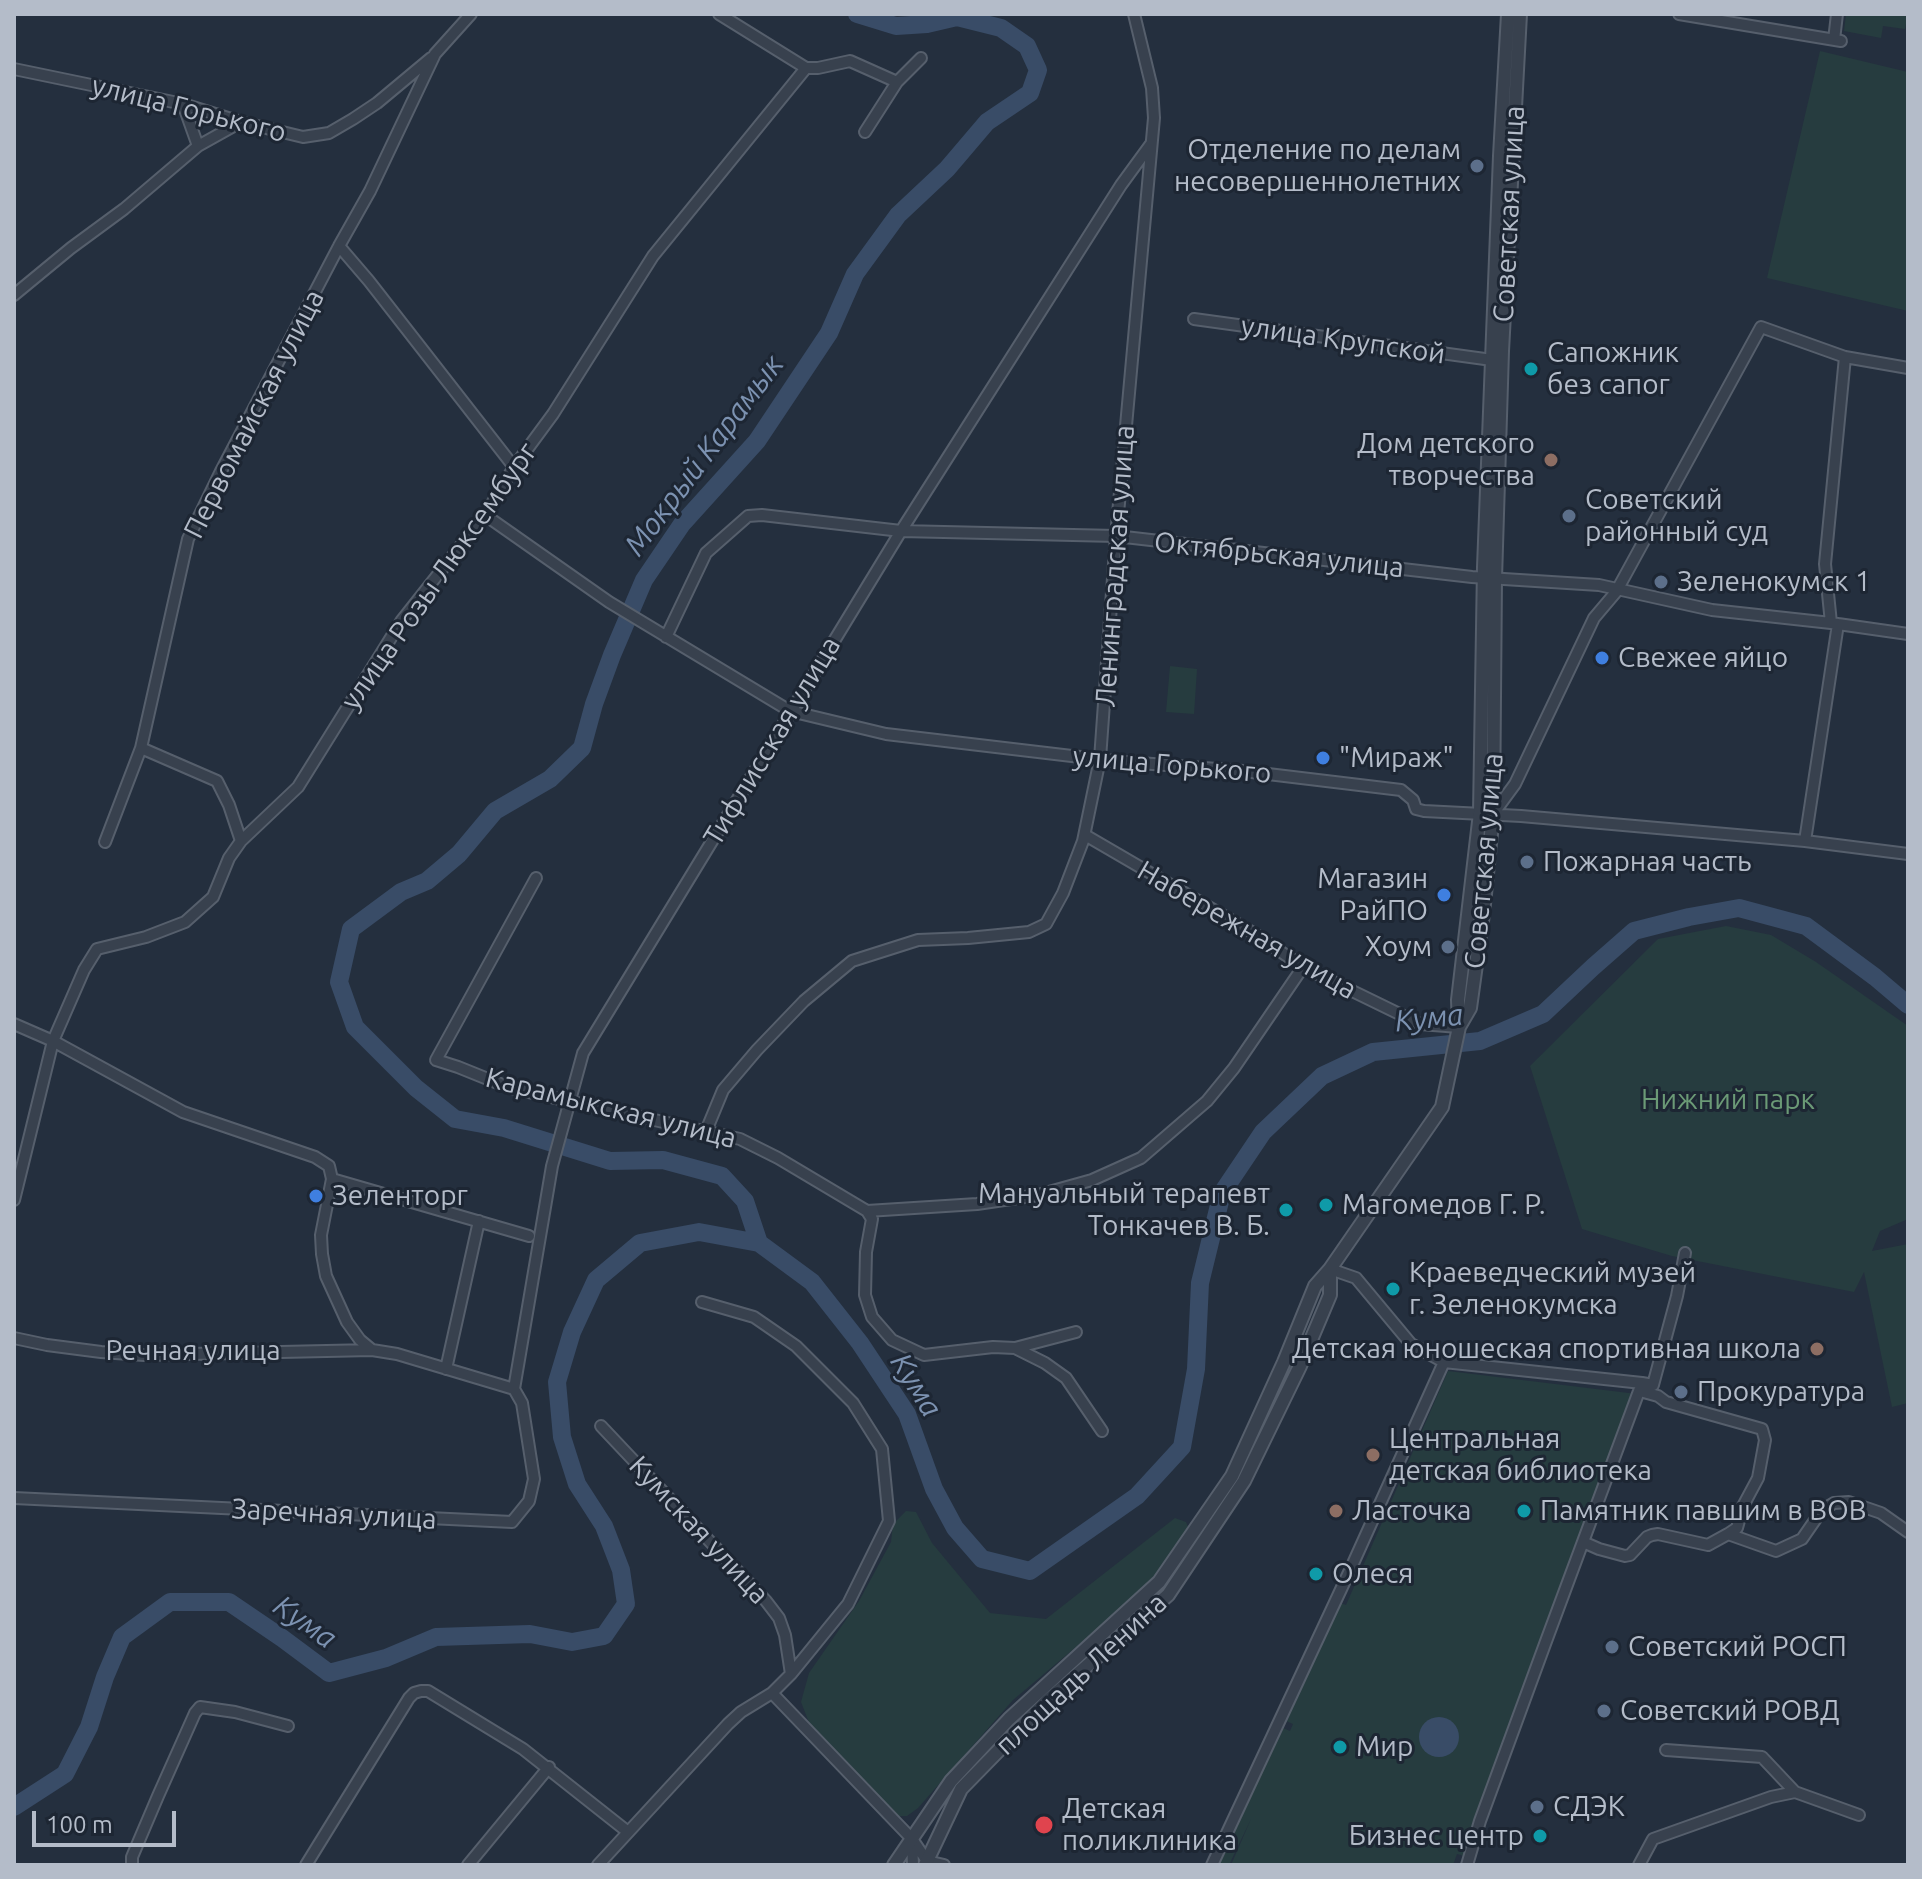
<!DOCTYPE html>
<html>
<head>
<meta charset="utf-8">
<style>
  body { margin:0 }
  #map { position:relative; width:1922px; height:1879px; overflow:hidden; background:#242f3e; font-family:Ubuntu,sans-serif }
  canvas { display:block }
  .frame { position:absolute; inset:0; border:16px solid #b4bcc9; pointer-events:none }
  .scale { position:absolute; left:32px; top:1811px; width:144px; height:36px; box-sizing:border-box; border:4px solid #b4bcc9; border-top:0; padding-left:10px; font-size:24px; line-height:28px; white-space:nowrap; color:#b4bcc9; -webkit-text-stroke:6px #1d2633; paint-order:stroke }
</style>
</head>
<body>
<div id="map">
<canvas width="1922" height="1879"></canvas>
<div class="frame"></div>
<div class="scale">100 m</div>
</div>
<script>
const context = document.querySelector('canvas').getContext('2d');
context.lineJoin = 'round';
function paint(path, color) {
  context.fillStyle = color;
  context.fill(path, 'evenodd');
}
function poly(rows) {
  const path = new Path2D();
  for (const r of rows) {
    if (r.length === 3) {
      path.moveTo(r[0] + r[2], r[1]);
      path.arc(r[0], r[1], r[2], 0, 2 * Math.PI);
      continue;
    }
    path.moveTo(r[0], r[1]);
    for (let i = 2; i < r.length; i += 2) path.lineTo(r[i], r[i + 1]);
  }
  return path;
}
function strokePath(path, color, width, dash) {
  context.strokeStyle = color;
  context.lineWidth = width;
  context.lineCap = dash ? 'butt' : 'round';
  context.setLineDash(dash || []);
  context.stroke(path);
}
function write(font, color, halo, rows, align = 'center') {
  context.font = font + ' Ubuntu,sans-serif';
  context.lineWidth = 6;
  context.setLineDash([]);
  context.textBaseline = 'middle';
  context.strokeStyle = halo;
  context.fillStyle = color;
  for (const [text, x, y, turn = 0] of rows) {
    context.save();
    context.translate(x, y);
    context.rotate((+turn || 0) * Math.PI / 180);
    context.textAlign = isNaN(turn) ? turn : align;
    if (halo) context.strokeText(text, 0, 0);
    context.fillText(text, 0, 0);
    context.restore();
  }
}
const green = poly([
  [1846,14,1908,14,1905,29,1883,26,1881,38,1844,31],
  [1820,51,1908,72,1908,311,1767,278],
  [1170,666,1197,669,1194,714,1166,712],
  [1726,926,1771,935,1816,962,1908,1026,1908,1219,1880,1231,1872,1251,1908,1244,1908,1403,1892,1407,1864,1272,1854,1292,1672,1256,1582,1229,1530,1066,1658,939],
  [1448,1371,1637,1394,1464,1856,1457,1854,1453,1865,1231,1865,1251,1819,1229,1865,1219,1865,1283,1728,1290,1731,1293,1724,1286,1721,1340,1603,1346,1605],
  [906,1511,916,1512,932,1543,990,1613,1046,1619,1175,1518,1186,1522,1188,1527,1161,1570,1133,1599,1013,1700,918,1808,907,1816,899,1816,887,1807,810,1725,801,1702,809,1673,859,1601,891,1542,893,1524]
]);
const water = poly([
  [1439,1737,20]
]);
const river = poly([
  [759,1243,745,1201,722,1176,663,1160,610,1161,504,1128,455,1119,416,1088,355,1027,339,982,351,929,401,892,427,881,459,854,495,811,550,779,582,748,594,704,612,655,644,580,682,524,757,441,829,333,855,274,898,215,947,169,987,122,1030,93,1038,70,1027,46,1001,28,957,17,927,24,896,26,857,14],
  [14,1807,65,1774,89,1727,105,1677,122,1637,170,1602,229,1602,282,1638,329,1673,386,1658,436,1637,530,1634,572,1642,604,1636,626,1604,621,1570,604,1526,577,1484,562,1437,557,1382,572,1332,596,1280,640,1243,699,1232,759,1243,812,1282,860,1343,907,1414,934,1489,955,1528,982,1559,1030,1571,1137,1496,1182,1447,1196,1369,1200,1283,1222,1193,1263,1132,1322,1076,1373,1052,1480,1041,1543,1014,1593,967,1634,931,1689,917,1739,908,1806,926,1875,977,1908,1005]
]);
const minor = poly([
  [719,14,806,68,818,68,850,61,897,82],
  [1679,14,1841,41],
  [1834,40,1837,14],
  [14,69,183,104,241,122,303,137,329,133,353,119,377,103,431,58],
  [183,104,198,146],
  [865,132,897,82,921,58],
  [339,246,369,281,514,467],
  [14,295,71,248,124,209,198,146,241,122],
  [1194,319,1492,360],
  [485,515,609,602,790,711,886,734,1114,761,1243,771,1401,790,1413,800,1416,809,1424,811,1521,816,1805,841,1908,854],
  [1831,623,1825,564,1845,357],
  [666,637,706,553,748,516,762,515,901,531,1116,536,1472,577,1599,585,1712,610,1831,623,1908,634],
  [141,748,217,781,229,805,241,841],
  [1493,814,1515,784,1594,618,1616,592,1761,327,1845,357,1908,368],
  [1085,835,1255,934,1303,967,1420,1024,1459,1027],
  [1805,841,1838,624],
  [105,842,141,748,188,539,221,471,339,246,370,191,435,54,471,14],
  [536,878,436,1060,458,1067,510,1088,740,1139,778,1158,867,1211,872,1219,866,1252,865,1295,872,1317,892,1340,924,1355,993,1347,1015,1348,1045,1363,1066,1378,1102,1431],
  [14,1024,53,1041,183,1112,315,1157,329,1166,332,1179,321,1235,322,1254,326,1276,347,1322,360,1340,372,1350],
  [706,1131,723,1090,757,1050,804,1001,852,961,918,940,968,938,1029,932,1046,924,1063,893,1083,841,1100,759,1116,536,1154,118,1152,88,1134,14],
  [332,1179,529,1236],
  [14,1200,53,1041,84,970,97,949,146,937,185,922,213,897,229,858,241,841,298,787,402,620,485,515,514,467,553,414,653,256,806,68],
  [867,1211,977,1204,1038,1195,1092,1180,1141,1158,1207,1101,1234,1068,1303,967],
  [1330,1269,1356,1278,1411,1344,1444,1362,1642,1383],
  [14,1338,47,1345,101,1352,144,1355,372,1350,397,1354,514,1389],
  [1015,1348,1076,1332],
  [446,1369,479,1221],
  [514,1389,552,1166,583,1053,901,531,1121,185,1151,144],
  [1640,1391,1658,1396,1666,1402,1762,1429,1765,1440,1758,1478,1743,1506,1737,1528,1728,1534],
  [601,1426,766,1601,779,1618,785,1635,791,1674,848,1604,889,1521,882,1449,853,1403,796,1346,754,1317,702,1302],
  [14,1498,512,1522,529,1501,534,1479,522,1403,514,1389],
  [1583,1542,1599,1549,1625,1556,1630,1555,1647,1537,1652,1535,1658,1534,1708,1545,1728,1534,1776,1551,1802,1539,1822,1510,1834,1503,1849,1502,1881,1513,1908,1532],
  [772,1693,912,1839,927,1861,944,1865],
  [1666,1750,1762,1757,1795,1792],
  [912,1841,913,1865],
  [132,1865,132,1857,158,1796,195,1713,200,1707,235,1712,288,1726],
  [306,1865,409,1698,414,1693,421,1691,428,1691,523,1749,628,1832],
  [468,1865,549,1767],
  [598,1865,728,1724,741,1712,772,1693,791,1674],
  [1212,1865,1351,1568,1444,1362],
  [1467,1865,1480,1821,1545,1644,1642,1383,1653,1385,1677,1296,1685,1253],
  [1639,1865,1653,1839,1771,1797,1795,1792,1859,1815]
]);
const tertiary = poly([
  [1459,1027,1470,1008,1483,914,1493,814,1495,579,1502,351,1520,14],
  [894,1865,951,1781,1009,1719,1159,1582,1232,1476,1284,1362,1315,1286,1330,1269,1442,1107,1459,1027,1458,1000,1480,813,1484,567,1492,360,1500,156,1508,14],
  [925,1865,961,1789,1048,1700,1168,1595,1244,1481,1300,1366,1330,1295,1330,1269]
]);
const markers = [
  [1477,166,8,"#5c6f8a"],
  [1531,369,8,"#0f9aa8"],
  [1551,460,8,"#8d6e63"],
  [1569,516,8,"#5c6f8a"],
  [1661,582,8,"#5c6f8a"],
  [1602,658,8,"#3f7fe0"],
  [1323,758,8,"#3f7fe0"],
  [1527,862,8,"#5c6f8a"],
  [1444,895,8,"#3f7fe0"],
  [1448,947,8,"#5c6f8a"],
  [316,1196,8,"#3f7fe0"],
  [1326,1205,8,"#0f9aa8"],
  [1286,1210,8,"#0f9aa8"],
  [1393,1289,8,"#0f9aa8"],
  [1817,1349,8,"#8d6e63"],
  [1681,1392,8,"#5c6f8a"],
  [1373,1455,8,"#8d6e63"],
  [1336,1511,8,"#8d6e63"],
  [1524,1511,8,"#0f9aa8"],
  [1316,1574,8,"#0f9aa8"],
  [1612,1647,8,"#5c6f8a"],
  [1604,1711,8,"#5c6f8a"],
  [1340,1747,8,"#0f9aa8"],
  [1537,1807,8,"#5c6f8a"],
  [1044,1825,10,"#e0444e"],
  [1540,1836,8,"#0f9aa8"]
];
const streetNames = [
  ["улица Горького",189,109,14],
  ["Советская улица",1509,214,-87],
  ["улица Крупской",1343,340,8],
  ["Первомайская улица",254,414,-63],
  ["Октябрьская улица",1279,555,6],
  ["Ленинградская улица",1115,566,-86],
  ["улица Розы Люксембург",439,576,-55],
  ["Тифлисская улица",772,741,-59],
  ["улица Горького",1172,765,5],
  ["Советская улица",1484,861,-85],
  ["Набережная улица",1247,930,30],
  ["Карамыкская улица",611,1108,14],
  ["Речная улица",193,1351],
  ["Заречная улица",334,1514,3],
  ["Кумская улица",699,1530,47],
  ["площадь Ленина",1081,1674,-43]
];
const poiNames = [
  ["Отделение по делам",1461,150,"right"],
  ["несовершеннолетних",1461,182,"right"],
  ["Сапожник",1547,353],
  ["без сапог",1547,385],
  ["Дом детского",1535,444,"right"],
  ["творчества",1535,476,"right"],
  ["Советский",1585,500],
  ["районный суд",1585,532],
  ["Зеленокумск 1",1677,582],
  ["Свежее яйцо",1618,658],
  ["\"Мираж\"",1339,758],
  ["Пожарная часть",1543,862],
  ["Магазин",1428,879,"right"],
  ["РайПО",1428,911,"right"],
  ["Хоум",1432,947,"right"],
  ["Мануальный терапевт",1270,1194,"right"],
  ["Тонкачев В. Б.",1270,1226,"right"],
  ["Зеленторг",332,1196],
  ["Магомедов Г. Р.",1342,1205],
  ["Краеведческий музей",1409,1273],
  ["г. Зеленокумска",1409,1305],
  ["Детская юношеская спортивная школа",1801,1349,"right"],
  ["Прокуратура",1697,1392],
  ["Центральная",1389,1439],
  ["детская библиотека",1389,1471],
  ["Ласточка",1352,1511],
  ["Памятник павшим в ВОВ",1540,1511],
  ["Олеся",1332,1574],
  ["Советский РОСП",1628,1647],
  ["Советский РОВД",1620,1711],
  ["Мир",1356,1747],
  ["СДЭК",1553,1807],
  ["Детская",1062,1809],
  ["поликлиника",1062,1841],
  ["Бизнес центр",1524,1836,"right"]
];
const parkNames = [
  ["Нижний парк",1728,1100]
];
const waterNames = [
  ["Мокрый Карамык",704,455,-53],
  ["Кума",1429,1018,-6],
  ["Кума",916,1385,58],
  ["Кума",305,1622,35]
];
paint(green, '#263c3f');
paint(water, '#394c67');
strokePath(river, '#394c67', 18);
strokePath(minor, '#565f6c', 14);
strokePath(tertiary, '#565f6c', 16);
strokePath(minor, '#38414e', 10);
strokePath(tertiary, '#38414e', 12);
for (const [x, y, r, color] of markers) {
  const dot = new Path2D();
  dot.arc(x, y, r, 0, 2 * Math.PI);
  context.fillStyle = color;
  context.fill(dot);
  strokePath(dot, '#1d2633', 3);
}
write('28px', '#b4bcc9', '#1d2633', streetNames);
write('28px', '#b4bcc9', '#1d2633', poiNames, 'left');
write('28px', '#6b9a76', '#1d2633', parkNames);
write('italic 30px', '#7c92b1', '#1d2633', waterNames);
</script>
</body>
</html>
